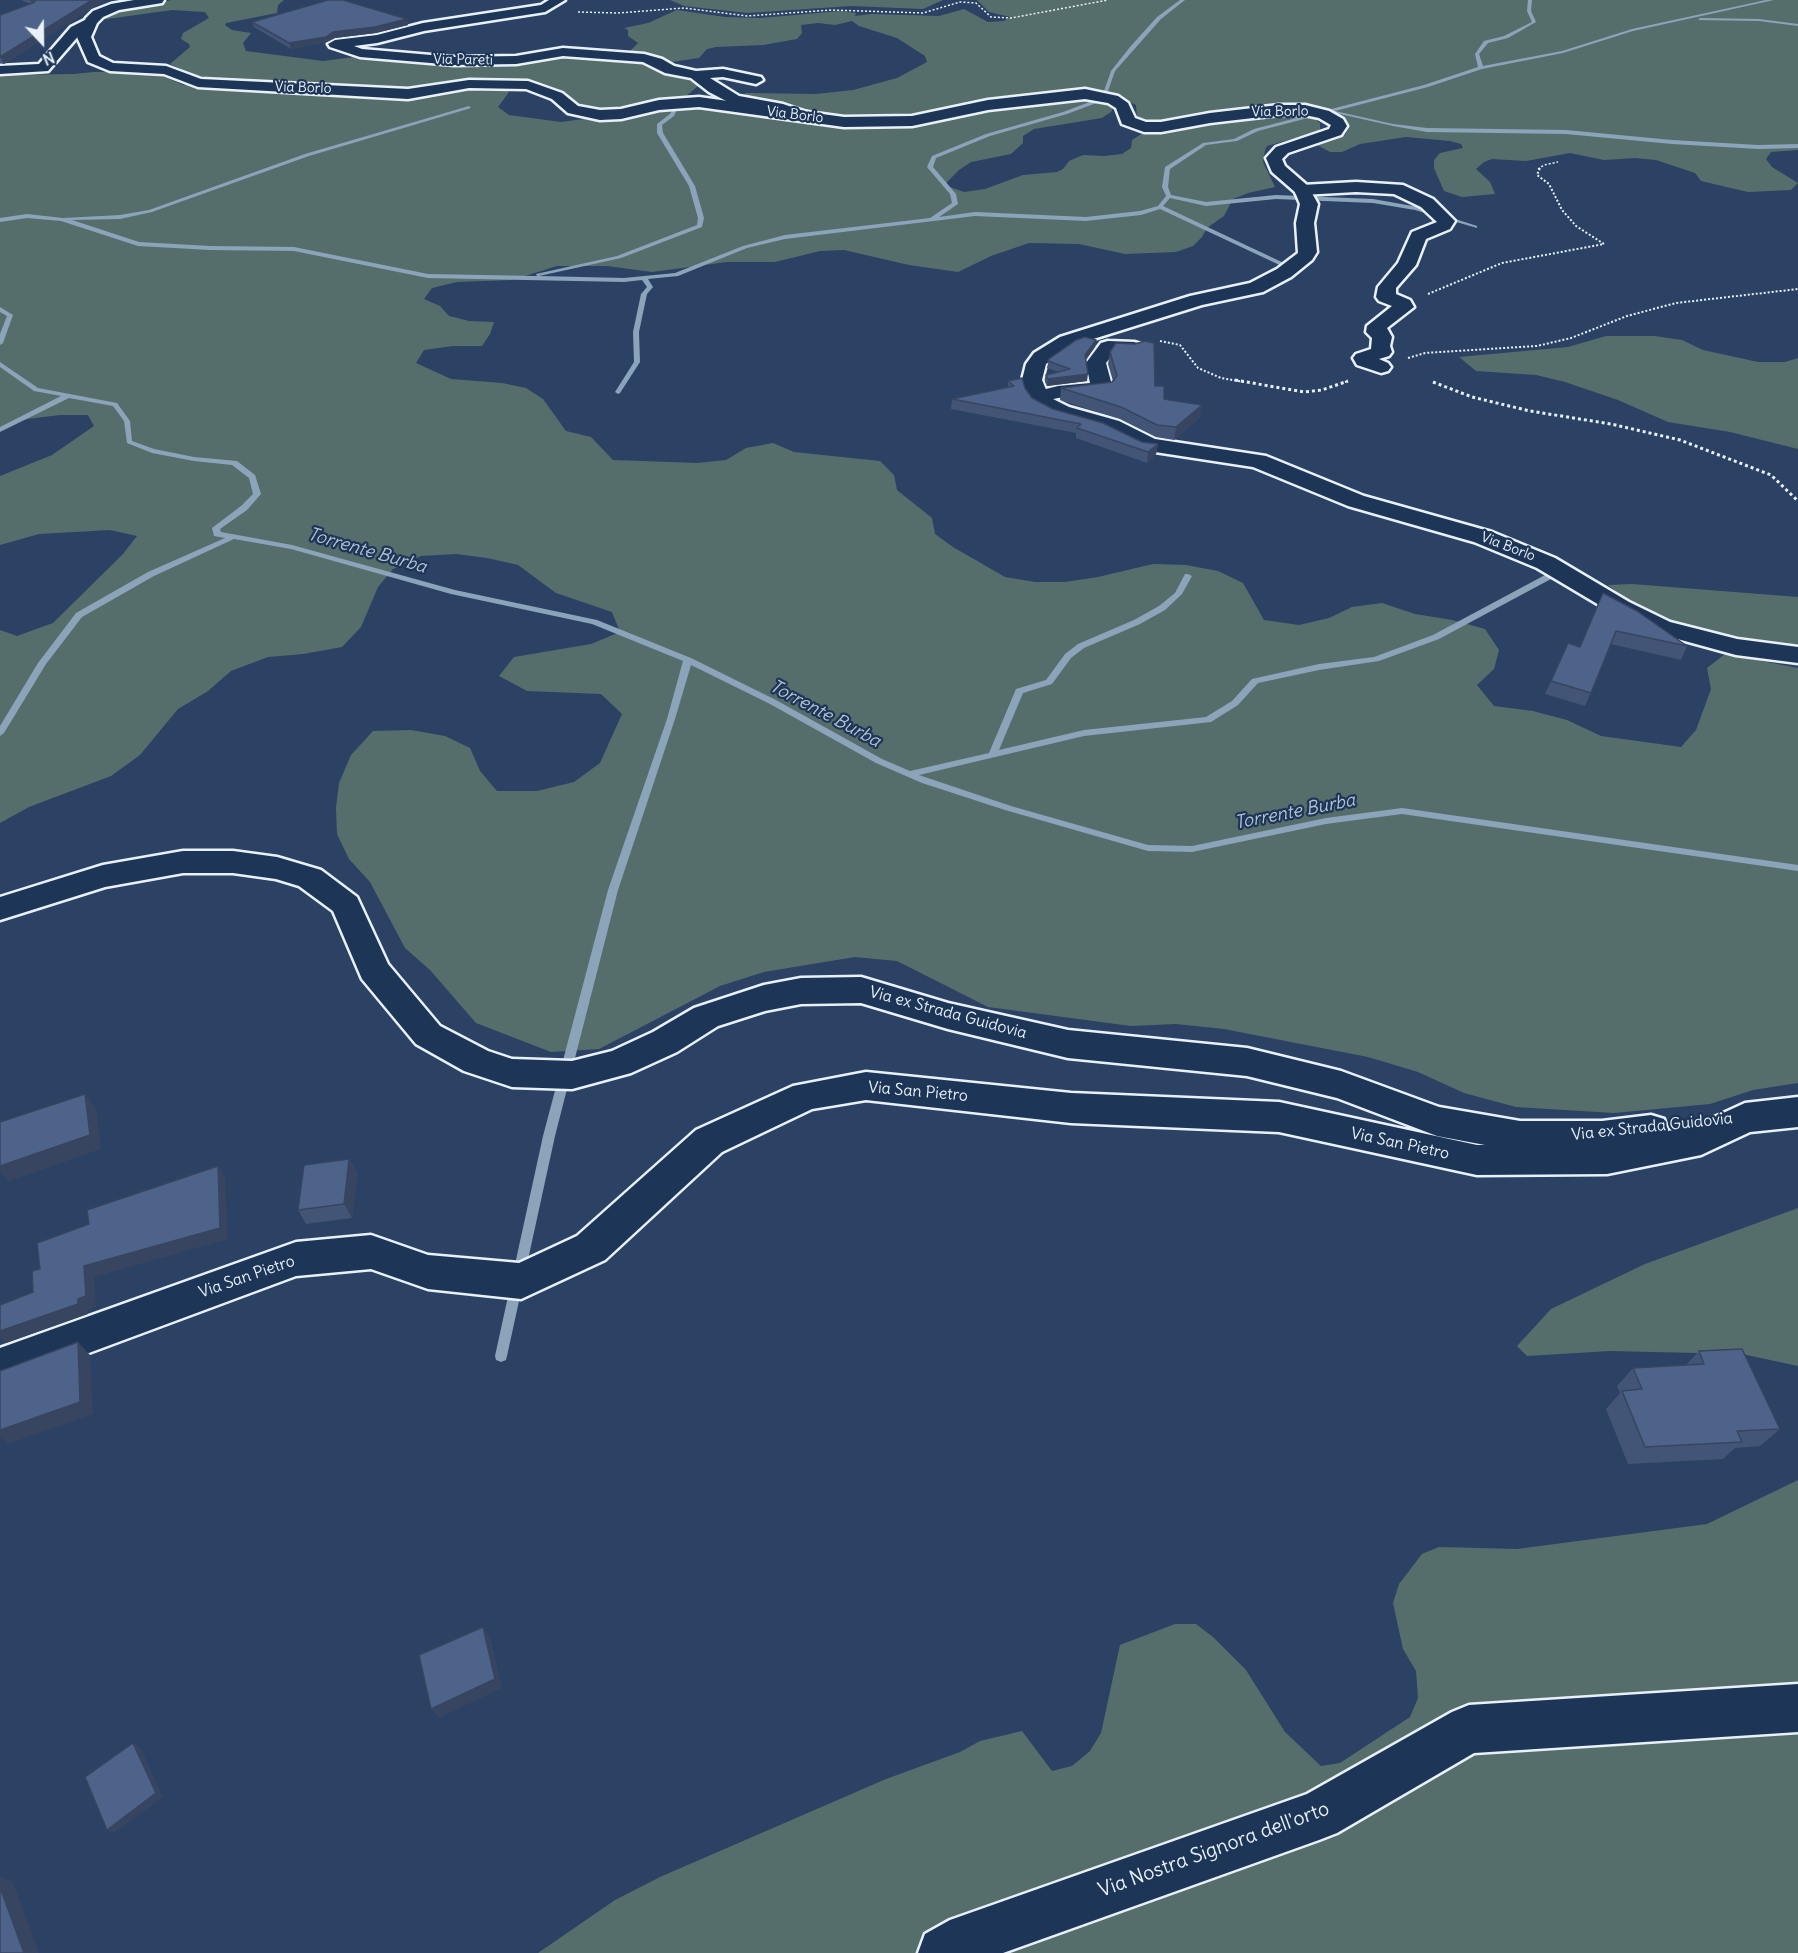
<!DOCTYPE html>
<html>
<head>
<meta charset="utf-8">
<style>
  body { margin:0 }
  #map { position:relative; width:1798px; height:1953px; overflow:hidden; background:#2b4265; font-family:Delius,sans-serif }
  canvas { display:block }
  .north { position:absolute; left:12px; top:12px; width:60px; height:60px; -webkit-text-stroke:4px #1d3557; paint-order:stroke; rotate:158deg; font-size:16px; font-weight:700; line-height:24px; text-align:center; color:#e8f1f8 }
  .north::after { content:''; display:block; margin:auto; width:21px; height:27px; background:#e8f1f8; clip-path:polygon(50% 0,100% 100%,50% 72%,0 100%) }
</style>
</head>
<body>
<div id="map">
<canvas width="1798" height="1953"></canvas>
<div class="north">N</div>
</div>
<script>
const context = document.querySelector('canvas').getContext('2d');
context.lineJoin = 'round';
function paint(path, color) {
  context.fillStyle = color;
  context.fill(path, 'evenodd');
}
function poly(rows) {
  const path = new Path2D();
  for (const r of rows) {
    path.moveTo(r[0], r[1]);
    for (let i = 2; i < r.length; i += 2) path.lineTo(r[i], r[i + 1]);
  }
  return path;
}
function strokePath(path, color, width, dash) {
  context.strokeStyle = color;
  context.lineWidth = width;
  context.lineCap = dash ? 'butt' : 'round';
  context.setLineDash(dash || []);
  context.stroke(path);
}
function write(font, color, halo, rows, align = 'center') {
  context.font = font + ' Delius,sans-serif';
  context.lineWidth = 4.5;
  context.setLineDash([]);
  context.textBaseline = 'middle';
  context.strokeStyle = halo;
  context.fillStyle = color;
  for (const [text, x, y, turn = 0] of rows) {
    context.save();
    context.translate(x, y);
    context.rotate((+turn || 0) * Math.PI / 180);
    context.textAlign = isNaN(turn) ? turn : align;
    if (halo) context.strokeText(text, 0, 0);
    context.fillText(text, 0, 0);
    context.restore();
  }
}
const green = poly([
  [172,0,284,0,278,5,277,13,226,23,225,25,232,30,251,33,243,43,246,51,323,61,362,56,429,62,559,55,634,60,686,78,698,86,684,98,654,100,621,110,600,111,577,105,562,93,539,85,505,80,481,81,399,91,219,81,199,77,170,64,190,47,189,44,181,39,183,33,209,18,205,12,172,10,100,20,116,11],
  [670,0,943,0,923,9,851,6,747,13,684,6],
  [977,0,1798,0,1798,150,1771,152,1766,159,1772,167,1798,183,1791,190,1748,192,1701,181,1695,173,1656,160,1635,158,1604,160,1570,153,1526,161,1492,159,1484,162,1476,169,1490,182,1495,194,1462,197,1444,191,1434,168,1434,160,1440,153,1463,148,1461,144,1450,141,1406,137,1360,144,1342,152,1330,152,1317,145,1345,135,1349,128,1343,118,1317,108,1157,125,1144,123,1137,117,1136,105,1112,94,1088,90,1068,90,897,119,837,117,782,104,751,100,743,96,746,93,816,94,853,90,897,78,927,62,925,56,897,38,859,26,852,21,835,25,818,23,801,25,802,33,797,39,763,45,716,47,707,49,699,58,672,62,629,52,638,43,628,36,628,30,624,28,648,23,677,10,725,17,760,18,841,11,856,13,855,16,871,14,939,16,964,9,988,22,1004,21,1010,17,989,12],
  [94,72,139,72,163,76,183,85,200,86,303,90,391,98,461,88,498,88,506,89,509,92,498,107,509,115,561,122,681,106,711,107,843,125,1019,108,1086,98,1101,98,1112,104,1113,108,1111,112,1102,118,1034,129,1023,136,1023,143,1011,154,971,162,959,170,947,182,947,186,964,192,985,189,1023,175,1057,172,1063,169,1069,161,1083,155,1104,156,1122,154,1131,148,1132,140,1143,133,1265,114,1301,114,1311,116,1320,123,1320,131,1267,146,1265,150,1263,162,1275,187,1248,193,1233,199,1224,216,1207,228,1202,237,1193,246,1176,252,1125,254,1079,244,1029,243,991,256,958,272,909,265,844,250,820,251,775,262,727,262,652,272,607,266,557,266,512,280,457,282,432,288,424,299,440,306,449,316,469,321,494,322,490,334,482,346,453,346,424,350,416,363,451,379,502,383,526,388,543,399,566,431,591,437,613,460,697,463,726,460,746,448,773,443,794,452,880,461,894,475,897,490,932,518,935,534,953,547,1005,577,1035,582,1065,582,1098,577,1153,564,1186,565,1218,571,1243,583,1264,620,1299,625,1329,618,1352,607,1382,603,1415,614,1452,620,1485,629,1499,650,1494,669,1477,685,1494,706,1533,711,1567,720,1601,736,1681,747,1696,730,1711,689,1707,668,1725,654,1798,668,1798,1083,1753,1090,1710,1104,1614,1113,1516,1107,1464,1093,1418,1072,1368,1057,1224,1029,1176,1024,1131,1026,988,1007,897,961,855,957,764,972,720,986,599,1049,551,1052,476,1023,430,970,405,948,370,882,349,859,337,834,336,808,339,783,351,755,373,731,411,730,445,736,470,748,480,771,497,791,537,791,574,782,600,763,622,714,601,694,527,691,499,676,514,657,591,644,620,632,612,612,556,593,518,565,487,558,456,554,421,556,393,569,378,587,361,627,342,647,303,654,268,657,231,671,208,691,178,709,140,755,111,776,29,807,0,823,0,630,17,636,53,623,123,554,137,536,110,530,39,534,0,545,0,476,52,455,94,426,88,415,60,415,27,419,0,427,0,75,73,74],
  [1606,336,1655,336,1682,340,1703,350,1758,362,1785,362,1798,358,1798,449,1730,432,1668,422,1618,400,1565,382,1536,375,1476,371,1459,357,1568,347],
  [1632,584,1798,597,1798,647,1750,641,1683,626,1629,601,1608,585],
  [1798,1208,1798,1366,1742,1354,1610,1351,1527,1356,1517,1346,1551,1309,1645,1264],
  [1798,1480,1798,1953,538,1953,615,1900,660,1877,886,1779,960,1752,980,1741,1022,1731,1052,1771,1072,1766,1090,1751,1101,1733,1120,1645,1175,1624,1196,1624,1213,1637,1246,1670,1285,1732,1321,1766,1340,1763,1410,1717,1418,1698,1416,1671,1403,1649,1393,1603,1399,1584,1422,1554,1439,1547,1517,1549,1707,1524]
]);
const stream = poly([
  [1180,0,1185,0,1161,19,1115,71,1108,91,1099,102,1067,114,990,136,936,158,933,167,956,194,958,204,939,217,975,212,1086,217,1140,211,1158,206,1166,196,1162,187,1165,167,1203,143,1234,139,1254,129,1424,85,1478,67,1475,54,1484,41,1504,36,1532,22,1527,11,1528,0,1532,0,1531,11,1536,22,1508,38,1488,43,1479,54,1483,66,1562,51,1632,29,1766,0,1774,0,1633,31,1563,53,1482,69,1428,87,1335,111,1393,124,1427,128,1566,130,1672,140,1758,145,1798,144,1798,148,1758,149,1672,144,1566,134,1427,132,1393,126,1331,112,1258,131,1237,141,1206,145,1170,169,1168,187,1171,195,1206,202,1276,195,1373,199,1418,207,1477,226,1477,228,1415,210,1373,203,1276,199,1206,206,1170,198,1163,206,1288,265,1289,266,1286,268,1160,209,1141,215,1086,221,975,216,785,239,747,248,678,276,648,279,653,287,647,294,639,332,640,362,620,393,618,394,615,392,634,362,633,332,641,294,647,287,642,280,624,282,428,278,294,251,210,250,138,246,61,221,27,218,0,222,0,218,27,214,63,218,120,215,149,210,305,154,469,106,471,108,309,156,152,212,120,219,72,220,139,242,210,246,294,247,428,274,537,276,536,274,617,256,697,225,698,218,689,186,657,133,657,124,670,114,677,104,679,105,674,116,662,125,663,133,695,186,704,218,702,227,621,258,539,276,624,278,675,273,743,246,785,235,930,218,952,203,950,194,927,167,932,156,986,134,1063,112,1095,100,1104,91,1111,71,1130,47,1157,17,1180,0],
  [1700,18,1759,19,1798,24,1798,26,1759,21,1698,20,1700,18],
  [0,307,13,315,3,343,0,345,0,334,7,316,0,312,0,307],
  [0,362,38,388,117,403,130,421,132,441,154,449,194,457,237,461,255,475,261,494,247,510,220,529,221,532,292,545,455,590,597,620,691,658,776,700,882,759,910,771,989,753,1016,689,1046,680,1065,654,1078,644,1134,620,1159,606,1175,593,1185,574,1188,574,1192,576,1182,594,1165,610,1140,624,1084,648,1071,658,1052,684,1023,693,999,750,1084,730,1206,717,1232,701,1252,679,1319,664,1374,657,1433,635,1545,575,1551,575,1551,579,1439,639,1379,661,1319,670,1258,683,1238,705,1211,722,1084,736,919,775,1011,806,1148,845,1192,846,1326,818,1402,808,1798,865,1798,871,1402,814,1326,824,1192,852,1148,851,1005,810,922,783,876,763,770,704,691,665,675,719,618,890,555,1136,507,1356,506,1360,501,1362,496,1360,495,1356,543,1136,608,890,667,719,683,661,592,624,451,594,291,549,234,539,154,576,82,617,46,664,4,733,0,736,0,726,38,663,76,613,148,572,225,538,214,536,212,528,241,506,253,494,249,478,232,465,194,461,152,453,127,443,124,421,113,406,69,398,0,432,0,427,61,396,34,391,0,367,0,362]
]);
const pathFar2 = poly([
  [578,12,618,13,684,8,747,16,831,10,923,13,960,2,976,3,991,17,1011,18,1108,0],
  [1538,169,1544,165,1558,162]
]);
const pathFar1 = poly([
  [1428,294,1502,263,1604,244,1576,226,1562,210,1549,184,1537,175,1540,168],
  [1160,341,1180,345,1198,368,1221,378,1244,382],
  [1408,358,1425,353,1537,346,1571,338,1627,316,1676,303,1798,289],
  [1345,382,1348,381]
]);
const path = poly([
  [1235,380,1304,392,1322,390,1348,381],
  [1433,382,1472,397,1530,411,1611,424,1680,440,1771,475,1798,501]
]);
const minor = poly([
  [549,0,565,0,545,12,424,31,377,43,354,46,362,49,454,57,516,56,563,48,644,54,662,59,674,66,696,71,723,69,761,77,763,80,756,84,723,77,710,78,739,96,783,104,813,114,816,117,808,122,775,111,730,103,709,92,691,78,665,73,643,62,563,56,516,64,454,65,360,57,330,47,328,44,335,40,377,35,423,23,541,5,549,0],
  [91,17,96,18,98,21,96,24,81,33,48,71,0,74,0,66,39,64,71,27,91,17],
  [1356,182,1403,185,1433,199,1455,221,1450,229,1426,239,1416,265,1396,288,1396,294,1410,300,1414,307,1387,328,1392,337,1390,346,1392,352,1389,356,1379,359,1388,363,1391,367,1388,371,1381,373,1357,365,1353,358,1356,354,1371,349,1372,338,1366,332,1367,326,1392,306,1379,301,1376,297,1378,287,1398,263,1412,232,1437,222,1421,207,1394,194,1356,192,1302,195,1296,194,1294,190,1296,186,1302,185,1356,182],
  [1108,341,1134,342,1141,344,1144,348,1141,352,1134,354,1114,353,1106,363,1113,389,1109,393,1058,398,1037,403,1030,401,1026,397,1030,393,1058,386,1090,383,1086,363,1101,343,1108,341],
  [183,851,233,851,277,857,321,870,357,897,388,964,440,1026,488,1051,512,1059,572,1061,612,1051,653,1032,694,1008,764,985,801,978,861,977,948,1003,1068,1030,1247,1048,1341,1071,1439,1107,1520,1121,1602,1121,1651,1115,1664,1119,1668,1131,1695,1126,1745,1103,1798,1097,1798,1127,1750,1132,1701,1155,1607,1174,1477,1175,1279,1132,1071,1123,866,1100,812,1109,722,1152,605,1260,521,1299,428,1289,371,1269,296,1276,0,1386,0,1348,296,1242,371,1235,428,1255,519,1263,577,1236,696,1130,793,1086,866,1072,1071,1093,1279,1102,1477,1145,1485,1145,1437,1136,1337,1098,1247,1076,1068,1058,948,1029,861,1003,801,1004,765,1011,718,1026,677,1052,631,1073,572,1089,512,1087,464,1071,416,1044,362,979,333,911,299,886,276,879,233,873,183,873,105,887,0,920,0,897,103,865,183,851],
  [1798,1684,1798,1732,1474,1753,1337,1833,1319,1840,1003,1953,918,1953,925,1934,950,1920,1307,1794,1452,1712,1469,1705,1798,1684]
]);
const major = poly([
  [134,0,164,0,162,3,119,10,103,17,97,23,91,37,99,56,113,63,166,66,201,79,408,89,469,80,528,81,562,93,578,106,600,110,621,109,659,100,699,97,844,117,912,116,988,100,1085,89,1118,96,1128,103,1135,118,1146,122,1161,122,1210,113,1279,105,1305,105,1329,111,1343,119,1347,126,1341,135,1288,153,1282,159,1285,166,1308,186,1318,204,1314,223,1317,252,1312,260,1291,277,1263,292,1202,305,1074,345,1046,364,1042,380,1049,397,1069,407,1119,421,1155,439,1266,456,1364,496,1492,532,1555,558,1629,602,1670,622,1737,639,1798,647,1798,663,1736,655,1652,632,1611,612,1537,568,1474,542,1348,506,1253,467,1142,450,1103,431,1053,417,1033,407,1026,397,1022,380,1026,364,1034,353,1060,337,1190,296,1250,283,1277,269,1298,253,1296,223,1300,204,1295,192,1272,172,1266,158,1276,147,1329,129,1331,125,1319,118,1305,115,1279,115,1210,123,1161,132,1144,132,1122,124,1116,108,1108,103,1085,99,988,110,912,126,844,127,699,107,659,110,621,119,600,120,568,113,552,99,526,89,469,88,408,99,198,87,164,74,110,71,88,62,77,37,86,18,93,11,111,4,134,0]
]);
const wall = poly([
  [21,0,104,0,4,64,0,63,0,15,30,4],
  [407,19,408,25,376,33,335,38,327,42,291,49,254,27,252,22],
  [1096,340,1095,347,1086,360,1087,381,1047,386,1045,382,1046,375,1059,372,1047,368,1049,359],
  [1110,352,1155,386,1164,399,1200,417,1174,440,1156,437,1120,419,1060,400,1061,388,1112,382,1113,381,1108,364],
  [1008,381,1025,388,1032,398,1053,409,1142,442,1158,444,1156,454,1147,463,1076,438,1076,433,951,409,952,399,1008,387],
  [1603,593,1687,646,1681,660,1611,644,1585,706,1545,694,1568,643,1580,647],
  [349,1159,357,1173,352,1218,306,1224,298,1210],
  [1699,1351,1780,1429,1760,1446,1735,1448,1723,1459,1628,1464,1606,1409,1620,1393,1617,1386,1633,1368,1686,1365]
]);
const shadedWall = poly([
  [92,0,104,0,4,64,1,57],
  [407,19,408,25,376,33,335,38,327,42,291,49,289,43,333,32],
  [1096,340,1095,347,1084,362,1085,355],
  [1088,374,1087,381,1047,386,1048,379],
  [1202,405,1200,417,1174,440,1176,427],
  [1158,444,1156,454,1147,463,1148,452],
  [85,1094,96,1108,101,1149,9,1181,0,1171,0,1166],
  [349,1159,357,1173,352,1218,344,1204],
  [218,1166,225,1178,228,1239,94,1277,96,1307,87,1310,88,1314,6,1343,0,1338,0,1331,78,1299,84,1266],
  [78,1342,90,1355,93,1414,8,1444,0,1437,0,1430],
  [483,1627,490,1636,502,1688,439,1718,431,1709],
  [133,1743,140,1747,163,1797,115,1833,107,1830],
  [0,1877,13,1882,39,1953,24,1953,0,1887]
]);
const building = poly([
  [31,0,92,0,0,57,0,15,35,2,31,0],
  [328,0,343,0,407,19,375,27,333,32,326,37,289,43,252,22,328,0],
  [1085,337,1096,340,1085,355,1088,374,1048,379,1046,375,1070,369,1048,361,1049,359,1076,340,1085,337],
  [1145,341,1154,343,1155,386,1164,386,1164,399,1202,405,1176,427,1157,425,1121,407,1061,388,1112,382,1117,376,1110,352,1116,343,1135,344,1145,341],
  [1022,378,1025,388,1032,398,1053,409,1103,423,1142,442,1158,444,1148,452,1077,428,1081,424,952,399,1014,386,1008,381,1022,378],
  [1603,593,1637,611,1687,646,1616,631,1591,693,1551,681,1568,643,1580,647,1603,593],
  [85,1094,90,1135,0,1166,0,1122,85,1094],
  [349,1159,344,1204,298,1210,304,1165,349,1159],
  [218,1166,220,1228,84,1266,86,1296,78,1299,78,1304,0,1331,0,1305,33,1292,32,1271,40,1269,37,1243,89,1224,87,1210,218,1166],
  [78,1342,80,1402,0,1430,0,1371,78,1342],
  [1742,1349,1780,1429,1737,1431,1742,1442,1645,1447,1622,1391,1642,1389,1633,1368,1704,1364,1699,1351,1742,1349],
  [483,1627,495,1679,431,1709,419,1655,483,1627],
  [133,1743,156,1793,107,1830,85,1777,133,1743],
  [0,1887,24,1953,0,1953,0,1887]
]);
const farStreetnames = [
  ["Via Pareti",463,60,1],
  ["Via Borlo",303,88,2],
  ["Via Borlo",1280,112,-1],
  ["Via Borlo",795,115,7],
  ["Via Borlo",1508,547,21]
];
const streetNames = [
  ["Via ex Strada Guidovia",948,1013,15],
  ["Via San Pietro",918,1092,5],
  ["Via ex Strada Guidovia",1652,1127,-6],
  ["Via San Pietro",1400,1144,12],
  ["Via San Pietro",247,1277,-19]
];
const waterNames = [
  ["Torrente Burba",367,551,16],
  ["Torrente Burba",825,714,28],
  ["Torrente Burba",1295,812,-11]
];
const nearStreetnames = [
  ["Via Nostra Signora dell'orto",1214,1850,-20]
];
paint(green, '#566e6b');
paint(stream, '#8ba4ba');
strokePath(minor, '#e8f1f8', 5);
strokePath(major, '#e8f1f8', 5);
strokePath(pathFar2, '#e8f1f8', 1.5, [2, 2]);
strokePath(pathFar1, '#e8f1f8', 2, [2, 2]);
strokePath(path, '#e8f1f8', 3, [3, 3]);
paint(minor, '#1d3557');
paint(major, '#1d3557');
paint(wall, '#435576');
paint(shadedWall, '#374560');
paint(building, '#4e6389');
strokePath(building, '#374560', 1.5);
write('14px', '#e8f1f8', '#1d3557', farStreetnames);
write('16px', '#e8f1f8', '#1d3557', streetNames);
write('italic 18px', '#b2c4d4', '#1d3557', waterNames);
write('20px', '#e8f1f8', '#1d3557', nearStreetnames);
</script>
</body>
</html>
